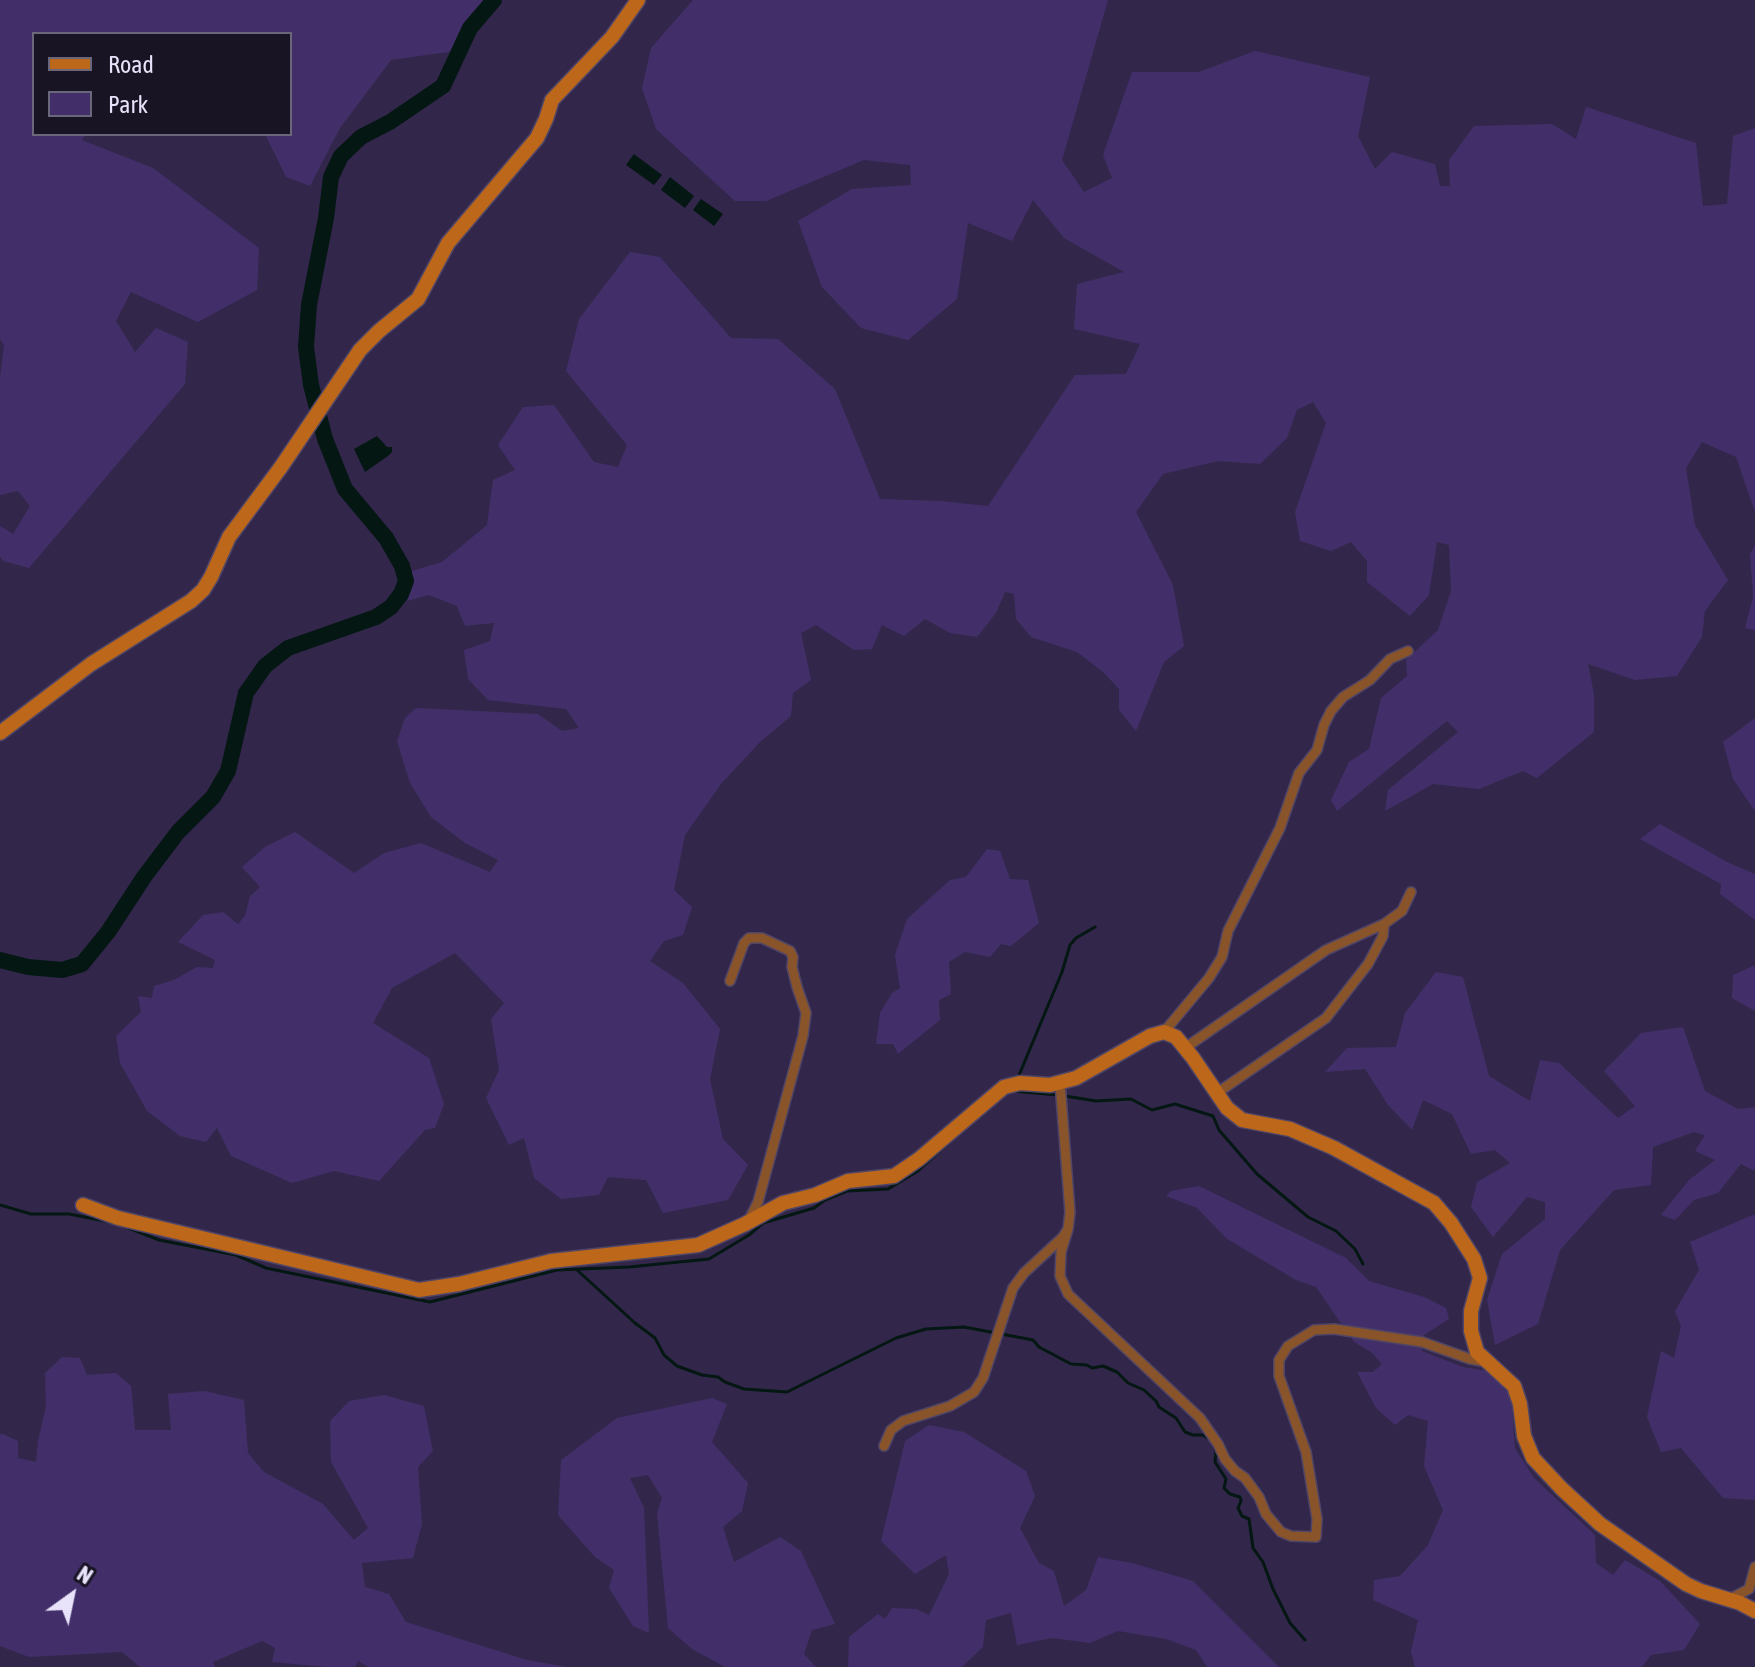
<!DOCTYPE html>
<html>
<head>
<meta charset="utf-8">
<style>
  body { margin:0 }
  #map { position:relative; width:1755px; height:1667px; overflow:hidden; background:#32274b; font-family:"Asap Condensed",sans-serif }
  canvas { display:block }
  .legend { position:absolute; left:32px; top:32px; width:260px; height:104px; box-sizing:border-box; background:#181424; border:2px solid #6b677a; margin:0; padding:10px 14px; list-style:none; font-size:24px; color:#e8e3fa }
  .legend li { display:flex; align-items:center; gap:16px; height:40px }
  .legend b { width:40px; border:2px solid #6b677a }
  .north { position:absolute; left:32px; top:1555px; width:80px; height:80px; -webkit-text-stroke:6px #181424; paint-order:stroke; rotate:33deg; font-size:22px; font-weight:700; line-height:32px; text-align:center; color:#e8e3fa }
  .north::after { content:''; display:block; margin:auto; width:28px; height:36px; background:#e8e3fa; clip-path:polygon(50% 0,100% 100%,50% 72%,0 100%) }
</style>
</head>
<body>
<div id="map">
<canvas width="1755" height="1667"></canvas>
<ul class="legend">
<li><b style="height:10px;background:#bc6719"></b>Road</li>
<li><b style="height:22px;background:#422f69"></b>Park</li>
</ul>
<div class="north">N</div>
</div>
<script>
const context = document.querySelector('canvas').getContext('2d');
context.lineJoin = 'round';
function paint(path, color) {
  context.fillStyle = color;
  context.fill(path, 'evenodd');
}
function poly(rows) {
  const path = new Path2D();
  for (const r of rows) {
    path.moveTo(r[0], r[1]);
    for (let i = 2; i < r.length; i += 2) path.lineTo(r[i], r[i + 1]);
  }
  return path;
}
function strokePath(path, color, width, dash) {
  context.strokeStyle = color;
  context.lineWidth = width;
  context.lineCap = dash ? 'butt' : 'round';
  context.setLineDash(dash || []);
  context.stroke(path);
}
const green = poly([
  [0,0,483,0,455,51,391,60,340,128,310,186,286,177,265,134,290,134,290,34,34,34,34,134,86,134,82,140,153,168,259,248,257,290,198,322,131,292,116,321,135,352,156,328,188,342,185,384,29,568,3,561,0,557,0,526,13,534,30,506,18,491,0,495,0,378,4,345,0,339],
  [693,0,1108,0,1062,160,1084,192,1112,178,1103,155,1132,72,1199,72,1255,51,1370,77,1358,136,1375,169,1392,152,1435,164,1440,186,1450,186,1449,160,1474,126,1552,124,1576,139,1586,107,1696,143,1703,206,1727,204,1733,136,1755,128,1755,512,1736,457,1702,442,1686,468,1695,525,1728,580,1705,611,1702,637,1677,676,1635,680,1588,664,1594,694,1594,732,1537,778,1523,771,1479,789,1433,784,1385,811,1388,790,1458,732,1447,721,1337,811,1331,800,1349,762,1369,749,1381,698,1407,676,1406,660,1438,630,1451,591,1449,545,1437,542,1429,595,1410,616,1367,582,1367,561,1351,542,1331,551,1300,541,1295,512,1326,423,1313,402,1297,410,1287,438,1260,464,1218,461,1163,474,1136,512,1173,585,1184,646,1164,662,1136,731,1119,710,1119,689,1103,672,1077,652,1031,637,1016,619,1014,594,1005,592,996,613,977,637,950,633,925,619,904,636,882,625,872,649,854,650,816,625,801,633,811,680,793,693,791,716,760,742,721,784,685,835,674,890,692,907,683,935,664,941,650,961,683,983,720,1029,710,1079,723,1139,748,1165,728,1200,663,1213,646,1180,608,1177,599,1195,561,1199,534,1178,524,1138,509,1145,486,1098,499,1070,491,1019,504,1003,455,953,392,988,373,1023,429,1058,444,1104,435,1128,425,1130,379,1181,334,1171,292,1183,231,1156,217,1128,206,1142,180,1136,147,1111,120,1063,116,1036,141,1012,138,996,152,998,154,986,174,980,197,967,213,968,215,960,178,942,203,915,223,912,238,924,245,916,250,896,260,887,242,867,265,847,295,832,354,873,384,853,421,843,490,872,498,860,465,843,431,817,410,783,397,741,405,718,416,708,538,714,562,731,579,728,566,709,488,700,468,679,464,650,490,641,494,623,465,626,457,606,429,595,407,601,411,591,412,571,442,562,487,525,493,480,515,470,498,445,523,407,554,405,594,462,618,467,627,445,566,371,579,319,630,252,660,257,731,338,778,339,835,389,880,499,940,501,988,506,1075,375,1126,374,1140,344,1074,329,1077,284,1124,272,1064,238,1033,200,1012,241,968,223,957,299,908,340,861,328,822,287,798,221,852,189,911,185,910,165,864,160,766,201,735,201,656,129,642,88,651,48],
  [1755,545,1755,630,1745,628,1753,597,1750,554],
  [1755,718,1755,811,1733,779,1723,742],
  [1660,824,1727,862,1755,874,1755,920,1720,894,1721,884,1640,839],
  [987,849,1000,851,1010,879,1028,880,1039,923,1011,946,1001,944,990,957,965,952,949,962,951,994,939,1000,940,1020,898,1054,893,1044,876,1044,880,1013,892,993,900,988,895,955,907,919,950,880,966,877],
  [1755,965,1755,1011,1732,998,1733,975],
  [1436,972,1463,977,1489,1076,1530,1101,1540,1060,1559,1063,1618,1118,1635,1106,1604,1071,1641,1033,1683,1027,1705,1091,1738,1109,1755,1107,1755,1171,1741,1164,1718,1193,1694,1200,1675,1220,1661,1215,1689,1180,1715,1160,1695,1151,1705,1135,1694,1132,1653,1147,1651,1185,1614,1190,1560,1250,1538,1324,1495,1345,1487,1300,1502,1254,1545,1219,1545,1202,1527,1197,1493,1237,1471,1207,1477,1182,1510,1163,1495,1150,1471,1154,1452,1114,1423,1100,1412,1130,1388,1105,1365,1069,1325,1072,1347,1048,1396,1047,1405,1013],
  [1199,1186,1346,1258,1369,1281,1424,1297,1446,1308,1449,1319,1424,1335,1422,1351,1463,1367,1487,1371,1511,1395,1515,1448,1534,1478,1595,1535,1596,1563,1613,1575,1625,1560,1660,1581,1700,1624,1684,1650,1651,1655,1642,1667,1415,1667,1411,1651,1418,1620,1373,1600,1374,1580,1400,1576,1428,1545,1443,1510,1424,1466,1428,1421,1408,1415,1395,1425,1376,1408,1357,1372,1373,1372,1382,1364,1371,1352,1354,1342,1316,1287,1296,1280,1227,1239,1197,1208,1166,1196,1171,1191],
  [1755,1214,1755,1500,1723,1498,1681,1448,1661,1452,1647,1417,1661,1351,1674,1358,1681,1326,1675,1311,1699,1270,1690,1242],
  [62,1357,80,1358,87,1375,116,1373,131,1386,135,1430,171,1430,168,1394,204,1391,244,1400,248,1453,264,1472,323,1504,354,1540,368,1528,331,1462,330,1421,349,1401,384,1395,424,1406,433,1451,418,1467,422,1524,413,1558,362,1563,365,1587,389,1594,406,1622,527,1660,567,1667,368,1667,358,1661,355,1667,327,1667,272,1662,275,1648,262,1641,213,1662,215,1667,140,1667,122,1652,29,1657,0,1646,0,1434,3,1434,18,1441,18,1458,36,1462,38,1441,46,1406,45,1373],
  [712,1398,727,1404,712,1442,748,1483,742,1511,723,1527,734,1562,780,1537,801,1551,835,1624,812,1630,804,1654,816,1667,725,1667,692,1649,668,1628,657,1513,662,1498,648,1475,630,1478,644,1508,649,1633,633,1626,609,1588,614,1570,595,1557,558,1515,561,1460,617,1418],
  [929,1425,964,1432,1026,1471,1035,1496,1020,1528,1039,1563,1054,1571,1064,1606,1086,1590,1098,1557,1132,1563,1193,1581,1279,1667,1207,1667,1196,1650,1166,1639,1118,1631,1090,1643,1052,1638,1017,1645,1011,1613,986,1620,983,1647,962,1667,848,1667,849,1637,878,1614,885,1619,892,1608,916,1609,929,1615,949,1574,946,1555,915,1574,881,1541,905,1441]
]);
const water = poly([
  [634,154,662,175,654,185,626,165],
  [670,177,694,196,685,208,661,190],
  [701,199,723,214,714,226,693,210],
  [377,436,387,447,392,447,392,452,388,456,365,472,354,449]
]);
const stream = poly([
  [1017,1080,1062,972,1070,945,1076,938,1095,927],
  [1013,1091,1057,1095],
  [1065,1096,1096,1101,1131,1099,1152,1110,1175,1104,1213,1116,1219,1130,1257,1174,1308,1217,1336,1231,1355,1249,1363,1264],
  [0,1205,31,1214,69,1214,110,1222],
  [121,1225,159,1240,236,1255,266,1268,430,1302,557,1270,629,1267,709,1259,749,1235,763,1223,814,1208,825,1200,847,1191,888,1189,918,1171,952,1140],
  [576,1269,635,1323,655,1338,664,1355,677,1366,702,1375,718,1377,725,1382,744,1389,787,1392,896,1338,926,1329,964,1327,1033,1340,1039,1347,1071,1364,1087,1365,1092,1368,1103,1366,1117,1372,1128,1383,1144,1390,1156,1401,1159,1407,1176,1418,1185,1432,1193,1435,1203,1435,1211,1440],
  [1214,1446,1216,1452,1215,1462,1226,1479,1224,1488,1230,1494,1240,1497,1241,1501,1238,1508,1242,1516,1249,1519,1253,1548,1263,1562,1273,1589,1290,1623,1305,1640]
]);
const river = poly([
  [0,960,28,967,62,970,82,964,108,932,144,877,178,832,213,797,228,771,246,693,265,666,288,648,376,617,391,607,401,594,406,581,402,566,386,538,345,489,325,439,311,385,306,347,309,305,326,218,331,177,341,156,361,137,390,122,443,86,470,28,494,0]
]);
const street = poly([
  [730,981,744,943,749,938,762,938,790,951,793,957,792,967,797,987,806,1013,803,1036,758,1202,748,1222],
  [1164,1032,1209,978,1222,957,1228,931,1280,828,1299,773,1317,750,1324,725,1331,711,1343,697,1370,680,1390,659,1408,651],
  [1185,1048,1326,950,1384,924,1402,911,1411,892],
  [1217,1093,1326,1018,1368,964,1383,936,1384,924],
  [1068,1229,1061,1252,1060,1276,1068,1294,1200,1418,1218,1444,1225,1459,1235,1471,1245,1478,1259,1497,1266,1514,1281,1532,1291,1536,1316,1537,1317,1519,1306,1452,1279,1376,1279,1360,1288,1346,1314,1330,1334,1329,1422,1342,1470,1359,1487,1362],
  [884,1446,891,1430,903,1421,950,1406,974,1392,983,1378,1013,1288,1024,1273,1063,1237,1068,1229,1070,1212,1060,1083],
  [1728,1600,1749,1589,1755,1567]
]);
const secondary = poly([
  [0,733,91,664,191,601,203,590,211,577,229,537,281,467,360,350,379,331,418,299,448,243,537,138,546,119,552,100,612,37,638,0],
  [83,1205,118,1218,419,1290,459,1284,551,1261,698,1245,745,1224,783,1203,815,1195,848,1181,894,1176,919,1159,1004,1087,1020,1083,1050,1085,1076,1078,1150,1036,1164,1032,1176,1037,1193,1058,1227,1108,1242,1120,1290,1129,1334,1148,1434,1203,1451,1223,1474,1259,1480,1278,1471,1311,1471,1331,1477,1352,1514,1386,1520,1404,1524,1436,1533,1458,1562,1489,1600,1524,1686,1584,1701,1591,1740,1603,1755,1611]
]);
paint(green, '#422f69');
paint(water, '#041713');
strokePath(stream, '#041713', 3);
strokePath(river, '#041713', 16);
strokePath(street, '#4f4567', 12);
strokePath(secondary, '#4f4567', 17);
strokePath(street, '#8a542b', 9);
strokePath(secondary, '#bc6719', 14);
</script>
</body>
</html>
